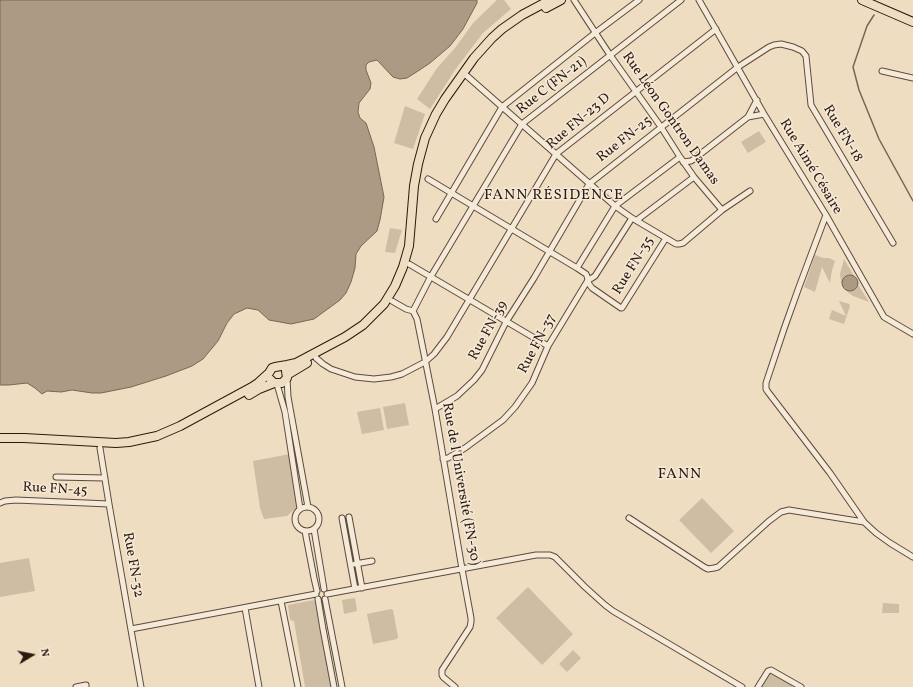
<!DOCTYPE html>
<html>
<head>
<meta charset="utf-8">
<style>
  body { margin:0 }
  #map { position:relative; width:913px; height:687px; overflow:hidden; background:#efddc1; font-family:Vollkorn,serif }
  canvas { display:block }
  .north { position:absolute; left:12px; top:635px; width:40px; height:40px; -webkit-text-stroke:3px #f5e9d7; paint-order:stroke; rotate:80deg; font-size:11px; font-weight:700; line-height:16px; text-align:center; color:#2b190f }
  .north::after { content:''; display:block; margin:auto; width:14px; height:18px; background:#2b190f; clip-path:polygon(50% 0,100% 100%,50% 72%,0 100%) }
</style>
</head>
<body>
<div id="map">
<canvas width="913" height="687"></canvas>
<div class="north">N</div>
</div>
<script>
const context = document.querySelector('canvas').getContext('2d');
context.lineJoin = 'round';
function paint(path, color) {
  context.fillStyle = color;
  context.fill(path, 'evenodd');
}
function poly(rows) {
  const path = new Path2D();
  for (const r of rows) {
    if (r.length === 3) {
      path.moveTo(r[0] + r[2], r[1]);
      path.arc(r[0], r[1], r[2], 0, 2 * Math.PI);
      continue;
    }
    path.moveTo(r[0], r[1]);
    for (let i = 2; i < r.length; i += 2) path.lineTo(r[i], r[i + 1]);
  }
  return path;
}
function strokePath(path, color, width, dash) {
  context.strokeStyle = color;
  context.lineWidth = width;
  context.lineCap = dash ? 'butt' : 'round';
  context.setLineDash(dash || []);
  context.stroke(path);
}
function write(font, color, halo, rows, align = 'center') {
  context.font = font + ' Vollkorn,serif';
  context.lineWidth = 3;
  context.setLineDash([]);
  context.textBaseline = 'middle';
  context.strokeStyle = halo;
  context.fillStyle = color;
  for (const [text, x, y, turn = 0] of rows) {
    context.save();
    context.translate(x, y);
    context.rotate((+turn || 0) * Math.PI / 180);
    context.textAlign = isNaN(turn) ? turn : align;
    if (halo) context.strokeText(text, 0, 0);
    context.fillText(text, 0, 0);
    context.restore();
  }
}
const green = poly([
  [497,0,504,0,511,9,483,33,455,70,430,109,417,99,437,68,455,48,474,22],
  [405,106,425,114,413,149,394,143],
  [759,131,766,142,748,153,741,142],
  [390,228,402,230,395,253,385,252],
  [815,255,823,258,829,258,835,261,832,270,830,283,822,267,815,292,804,287],
  [844,259,854,276,848,275,845,276,856,286,857,283,869,302,853,296,845,290,843,287,841,282,840,274],
  [839,301,849,304,850,306,844,324,829,319,832,310,846,316],
  [405,403,409,425,387,429,383,407],
  [380,408,384,430,362,434,357,412],
  [290,454,298,506,287,516,264,519,260,508,253,461],
  [702,498,734,531,711,553,679,520],
  [29,558,35,591,0,597,0,563],
  [528,587,573,634,542,665,496,618],
  [355,598,357,611,344,614,342,600],
  [314,600,316,603,331,687,305,687,294,621,290,620,288,605],
  [883,603,899,604,899,613,882,613],
  [391,609,393,610,398,637,397,639,373,644,367,614],
  [573,650,581,658,567,672,559,664],
  [771,671,792,684,792,687,760,687,769,672]
]);
const water = poly([
  [0,0,477,0,477,3,463,29,450,46,430,63,418,71,407,78,400,79,393,77,377,60,369,62,366,65,366,70,371,83,370,89,359,103,358,112,360,118,366,123,374,147,384,197,380,220,377,231,361,246,356,254,355,268,351,282,346,293,340,300,314,319,291,324,269,320,258,310,247,308,234,314,227,323,218,341,203,359,192,366,166,376,131,387,101,393,92,393,72,390,61,392,47,391,42,394,35,388,27,383,9,385,0,385,0,0],
  [850,283,8]
]);
const stream = poly([
  [874,15,867,26,853,67,859,90,879,139,913,201]
]);
const minor = poly([
  [574,0,610,55,661,127,680,157,694,177,722,210],
  [699,0,764,114,826,215,884,317,913,334],
  [882,71,913,78],
  [467,76,615,206,632,218,676,244,679,244,683,243,722,210,750,191],
  [748,117,764,114],
  [683,162,691,161,694,159,748,117,757,100],
  [428,179,577,268,586,274,587,276,589,284,592,288,621,308,622,308,666,238],
  [826,215,799,287,784,329,766,383,766,389,768,392,830,473,864,522,876,533,890,543,913,557],
  [436,219,502,107,595,33,639,0],
  [637,220,694,177],
  [409,264,548,346],
  [577,268,615,206,680,157],
  [392,301,406,309,413,311],
  [413,311,430,278,522,124,681,0],
  [413,311,417,319,435,409,462,569,471,618,471,622,470,627,442,670,442,675,443,677,455,687],
  [316,358,323,364,331,369,355,377,374,379,391,377,402,374,425,362,434,354,447,337,556,154,716,29],
  [287,378,288,397,308,507],
  [277,384,285,412,300,509],
  [435,409,457,396,474,380,482,370,506,322,534,278,589,184,738,67,769,47,774,45,781,44,793,47,802,51,806,56,811,105,893,243],
  [100,448,109,504,141,687],
  [443,459,448,458,465,448,503,420,515,407,532,383,548,346,588,280,592,278,595,276,632,218],
  [56,477,105,478],
  [0,503,5,501,16,500,109,504],
  [307,519,12],
  [349,517,362,588],
  [342,518,355,589],
  [629,518,704,567,708,569,714,568,718,567,769,521,781,512,789,510,795,511,864,522],
  [314,529,324,589],
  [305,531,314,578,317,591],
  [355,564,372,561],
  [327,594,536,555,550,555,555,557,585,587,605,605,613,611,742,687],
  [318,599,323,629,334,687],
  [325,599,342,687],
  [281,601,298,687],
  [245,608,259,687],
  [131,629,316,594],
  [76,687,86,685,86,687],
  [758,687,768,671,771,670,801,687]
]);
const highway = poly([
  [862,0,913,22],
  [546,8,561,0],
  [287,375,307,363],
  [271,380,274,383,282,383,287,378,286,371],
  [249,395,259,389,274,383],
  [0,438,24,438,116,443,129,442,157,436,180,426,252,387,258,383,269,373,272,368,275,367,287,365,296,363,345,337,363,325,384,304,395,286,403,267,409,246,414,186,418,164,425,138,436,114,445,99,474,58,492,38,502,29,522,15,550,0]
]);
const streetNames = [
  ["Rue C (FN-21)",552,86,-38],
  ["Rue Léon Gontron Damas",670,119,55],
  ["Rue FN-23 D",579,122,-40],
  ["Rue FN-18",842,134,59],
  ["Rue FN-25",625,140,-38],
  ["Rue Aimé Césaire",810,167,59],
  ["Rue FN-35",634,266,-58],
  ["Rue FN-39",489,331,-61],
  ["Rue FN-37",538,344,-62],
  ["Rue de l'Université (FN-30)",460,484,80],
  ["Rue FN-45",55,490,3],
  ["Rue FN-32",132,565,80]
];
const neighbourhoodNames = [
  ["FANN RÉSIDENCE",554,196],
  ["FANN",680,475]
];
paint(green, '#cebca3');
paint(water, '#ac9a84');
strokePath(water, '#786655', 1);
strokePath(stream, '#786655', 1.5);
strokePath(minor, '#5c4a3c', 7);
strokePath(highway, '#2b190f', 10);
strokePath(minor, '#f5e9d7', 5);
strokePath(highway, '#efddc1', 8);
write('14px', '#2b190f', '#f5e9d7', streetNames);
context.letterSpacing = '1px';
write('15px', '#2b190f', '#f5e9d7', neighbourhoodNames);
context.letterSpacing = '0px';
</script>
</body>
</html>
